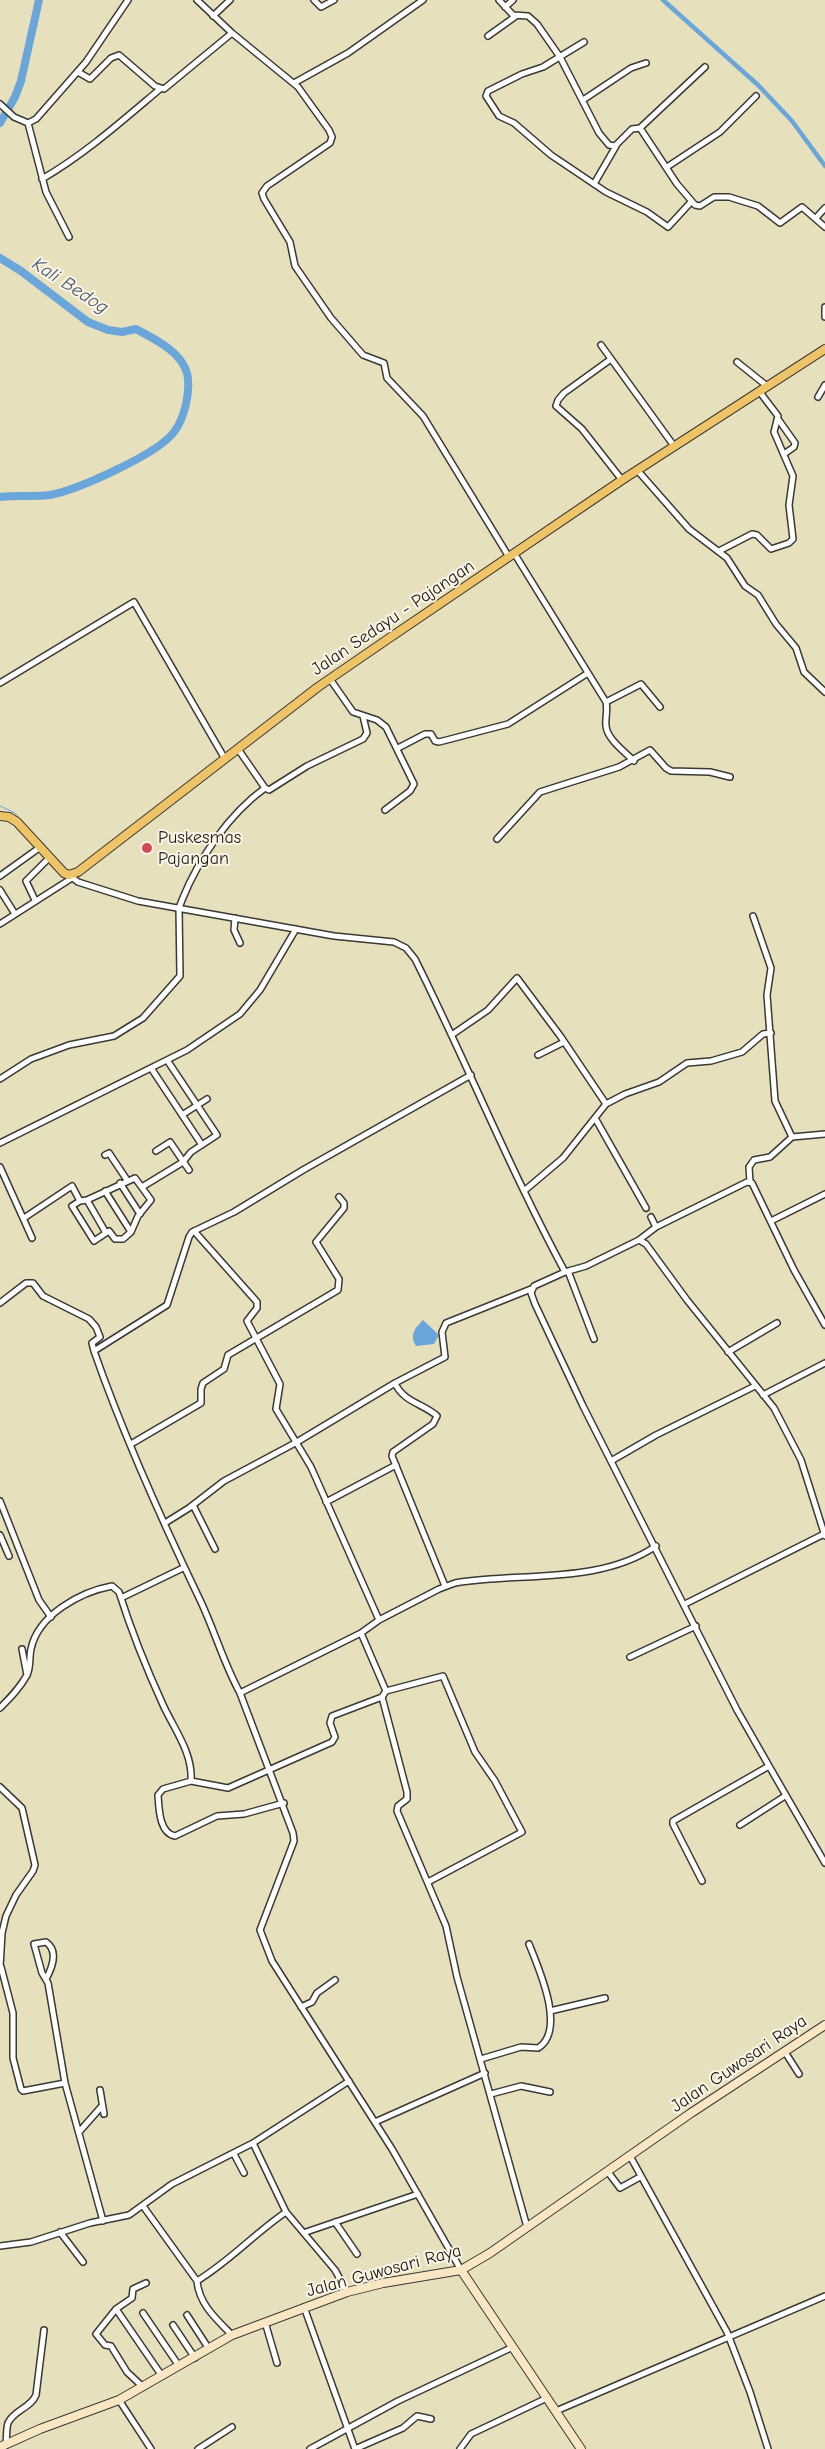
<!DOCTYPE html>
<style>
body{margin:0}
canvas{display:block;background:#e7e0bc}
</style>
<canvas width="825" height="2449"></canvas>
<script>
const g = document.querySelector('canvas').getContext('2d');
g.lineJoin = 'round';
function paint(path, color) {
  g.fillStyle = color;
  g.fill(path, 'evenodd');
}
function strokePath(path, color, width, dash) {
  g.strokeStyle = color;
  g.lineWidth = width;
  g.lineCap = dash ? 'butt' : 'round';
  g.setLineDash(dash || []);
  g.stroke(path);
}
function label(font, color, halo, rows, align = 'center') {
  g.font = font + ' "Comic Neue",sans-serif';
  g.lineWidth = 4;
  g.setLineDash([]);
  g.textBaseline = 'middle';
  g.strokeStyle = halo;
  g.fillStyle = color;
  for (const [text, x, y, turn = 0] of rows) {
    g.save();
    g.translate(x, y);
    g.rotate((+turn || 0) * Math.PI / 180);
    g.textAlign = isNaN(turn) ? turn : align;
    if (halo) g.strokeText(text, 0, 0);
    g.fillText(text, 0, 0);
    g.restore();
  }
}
paint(new Path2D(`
 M423,1320L439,1335L434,1344L416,1346C409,1335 415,1328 423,1320Z`), '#6ba6db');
strokePath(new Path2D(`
 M0,806L15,813L33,834`), '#6ba6db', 1);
strokePath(new Path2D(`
 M663,0L758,85L792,121L825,166`), '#6ba6db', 4.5);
strokePath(new Path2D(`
 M0,123L15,97L21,81L39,0
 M0,258L21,271L88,322L108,330L122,332L136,329C154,339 181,351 187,373C191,389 185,418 174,432C158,454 77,490 50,495C34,497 16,495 0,497`), '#6ba6db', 8);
strokePath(new Path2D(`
 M646,1208L651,1217`), '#beb99c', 5, [5, 2.5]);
const street = new Path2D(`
 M197,0L232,33L298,87L329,130L332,137L330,143L267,186L262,193L264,199L290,242L295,266L331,318L363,355L384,363L387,378L423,416L509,557
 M314,0L321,7L334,0
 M499,0L513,15L528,16L537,24L560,57L599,133L609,145L615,146L632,129L640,128L677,184L695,205L700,206L714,197H729L758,206L780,223L802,207L825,227
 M505,7L513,0
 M213,16L230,0
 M488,36L516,16
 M584,42L543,67L522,74L488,91L486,96L499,116L514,123L551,155L606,192L647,212L668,227L691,202
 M78,72L90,79L111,58L119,55L155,86L164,89L232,33
 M294,83L348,53L423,0
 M583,100L631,68L646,63
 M0,104L14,117L28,123L36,119L86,62L128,0
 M28,123L46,192L69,237
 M640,128L705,67
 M667,167L720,132L756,96
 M42,179C85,154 122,121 160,89
 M594,184L616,146
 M816,218L825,208
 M825,307V317
 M601,345L674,446
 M611,359L564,393L558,400L556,406L582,429L622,480
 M737,362L767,386
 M818,397L825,385
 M778,419L795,443L794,447L784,454
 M638,471L689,529L727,558L745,586L758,595L776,624L796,648L804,672L825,692
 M719,551L752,534L757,535L771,549L789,543L793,539L789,505L793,476L774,432L778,416L759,391
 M514,553L606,702C608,711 605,718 606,726C607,739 625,752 634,761
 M330,679L353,712L377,720L386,727L414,784L410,791L385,810
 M0,683L134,602L225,759
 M606,702L641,684L660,707
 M398,748L425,734H431L435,741L439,742L508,724L588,673
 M238,749L265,788
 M497,839L540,792L619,767L650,750L666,768L671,771L710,772L730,777
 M69,875L78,882L138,901L334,936L394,942L406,948L415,959C467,1063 510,1170 565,1272L586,1266L639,1240L646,1244L687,1300L774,1408L801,1460L825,1536
 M0,876L39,848
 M0,890L15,914
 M35,900L26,881L48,859
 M753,916L771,968L767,995L775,1101L792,1137
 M235,918L234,930L240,943
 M0,924L72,878
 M453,1034L488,1010L517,978L561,1037L606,1104
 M538,1055L564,1042
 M153,1071L202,1145
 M0,1079L31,1059L69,1045L114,1036L143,1018L180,976L179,908L182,900C199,858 229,814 265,788L269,790L307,766L363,739L367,733L363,716
 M182,1115L207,1099
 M595,1118L646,1208
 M0,1143L187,1050L240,1014L260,990L296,929
 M156,1151L170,1142L189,1170
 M105,1155L109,1153L127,1180
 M0,1167L32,1238
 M750,1182L749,1167L754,1160L770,1157L792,1137L825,1134
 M120,1183L140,1214
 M142,1187L183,1162L191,1152L217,1135L169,1063
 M524,1191L563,1158L606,1104L625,1094L659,1082L687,1063L711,1061L742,1052L763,1034L771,1033
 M87,1200L106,1233
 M80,1201L87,1200L135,1178L151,1200L138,1216L131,1232
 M651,1217L656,1227
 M24,1218L72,1186L80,1201L72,1206L94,1241L109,1231L115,1239H123L131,1232L105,1191
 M771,1221L825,1194
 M194,1231L257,1302V1308L247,1321L280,1384L276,1409L311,1467L379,1620L361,1633L386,1691L382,1697L407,1792V1799L398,1806L397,1811L446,1926L457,1977L527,2227
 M639,1240L656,1227L747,1182L752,1183L794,1270L825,1325
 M568,1271L594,1339
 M565,1272L534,1286L531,1293L535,1304L583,1406L737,1710L769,1766
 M0,1303L26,1283H33L43,1296L89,1319L96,1327L100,1337L92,1343L94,1351
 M728,1352L777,1323
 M395,1383L445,1357L442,1332L446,1323L531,1289
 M763,1395L825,1363
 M131,1444L201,1403V1389L203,1383L224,1369L228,1355L338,1290L339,1279L316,1242L344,1208V1203L339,1197
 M611,1461L656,1435L755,1386
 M0,1501L39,1600L51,1617
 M326,1502L396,1465
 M193,1505L215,1549
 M165,1523L189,1508L224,1481L297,1442L395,1383C403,1402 424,1404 437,1416L433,1424L393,1452L392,1456L445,1586
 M0,1535L9,1556
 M121,1598L183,1568
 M685,1604L824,1534
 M379,1620L439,1589L455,1583C520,1572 599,1585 656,1546
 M22,1649L27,1675
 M630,1657L696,1626
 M386,1691L443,1676L475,1752L495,1781L522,1832L428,1882
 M240,1693L361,1633
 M0,1708C10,1698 20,1688 27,1675C31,1667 29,1658 31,1649C38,1615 80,1592 112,1586L119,1592C131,1630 147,1670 164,1707C175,1730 193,1754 191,1781L163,1789L158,1795C159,1808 159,1833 175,1836L217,1816L244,1814L284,1803
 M191,1781L228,1788L332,1742L335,1737L330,1723L332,1716L382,1697
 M0,1787L22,1808L35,1865L33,1871L16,1895L6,1916L2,1933L0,1967
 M740,1825L785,1796
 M702,1881L673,1824V1821L769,1766L825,1863
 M1,1967L13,2013V2058L21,2089L23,2091L65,2083
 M46,1979C52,1968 59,1951 46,1942L34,1944L42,1973L48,1983L65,2083L103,2221
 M301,2007L312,2002L317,1993L335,1980
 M550,2011L605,1998
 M785,2052L799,2074
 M481,2059L521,2047L538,2048C567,2030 538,1967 529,1944
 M100,2090L104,2114
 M491,2094L521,2086L550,2092
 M375,2122L485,2073
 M79,2132L102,2106
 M234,2154L244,2173
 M630,2156L727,2332L750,2392L768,2449
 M608,2172L620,2188L640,2177
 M143,2206L197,2281C199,2304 216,2319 232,2335
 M335,2222L357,2254
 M60,2232L83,2262
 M306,2232L418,2194
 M0,2246L31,2242L90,2223L129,2215L172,2184L253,2143
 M461,2270L392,2149L272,1961L260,1930L294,1841L293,1833L240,1693C224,1664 215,1632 201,1602C162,1521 124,1437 94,1351L167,1305L189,1237L192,1232L234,1212L303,1170L471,1075
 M197,2281C230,2261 255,2233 286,2212
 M146,2283L133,2289L132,2298L116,2309L162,2376
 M347,2292L335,2270L286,2212L253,2143L349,2081
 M304,2307L355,2449
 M116,2309L96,2334L105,2345L111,2346L127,2372L143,2387
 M143,2313L179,2366
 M187,2315L209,2349
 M265,2322L277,2363
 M173,2325L195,2358
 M119,2400L151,2449
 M556,2411L825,2296
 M6,2443C7,2437 6,2429 8,2423C14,2410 31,2408 36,2395L44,2330
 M198,2449L232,2427
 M310,2449L398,2401L513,2347
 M355,2449L403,2428L417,2416L431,2419
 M460,2449L471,2434L547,2398`);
const secondary = new Path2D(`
 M461,2270L581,2449
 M0,2447L40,2429L119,2400L232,2335L347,2292L383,2283L461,2270L490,2253L691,2113L825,2025`);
const primary = new Path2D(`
 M0,816L9,817L17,822L64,873L69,875L78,872L318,687L385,641L622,480L825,349`);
strokePath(street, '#3a3934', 8);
strokePath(secondary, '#3a3934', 10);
strokePath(primary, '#3a3934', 10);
strokePath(street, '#fff', 5);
strokePath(secondary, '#f9e7c3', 8);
strokePath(primary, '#efc469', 8);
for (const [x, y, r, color] of [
 [147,848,6,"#d1495b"]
]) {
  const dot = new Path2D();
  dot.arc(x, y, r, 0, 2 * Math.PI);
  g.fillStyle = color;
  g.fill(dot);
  strokePath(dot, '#fcf5e5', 2);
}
label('18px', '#1c1c1c', '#fcf5e5', [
 ["Jalan Sedayu - Pajangan",393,618,-34],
 ["Jalan Guwosari Raya",739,2064,-34],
 ["Jalan Guwosari Raya",384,2271,-15]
]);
label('18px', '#1c1c1c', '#fcf5e5', [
 ["Puskesmas",158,838],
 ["Pajangan",158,859]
], 'left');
label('italic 19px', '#405a72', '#fcf5e5', [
 ["Kali Bedog",70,286,33]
]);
</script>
